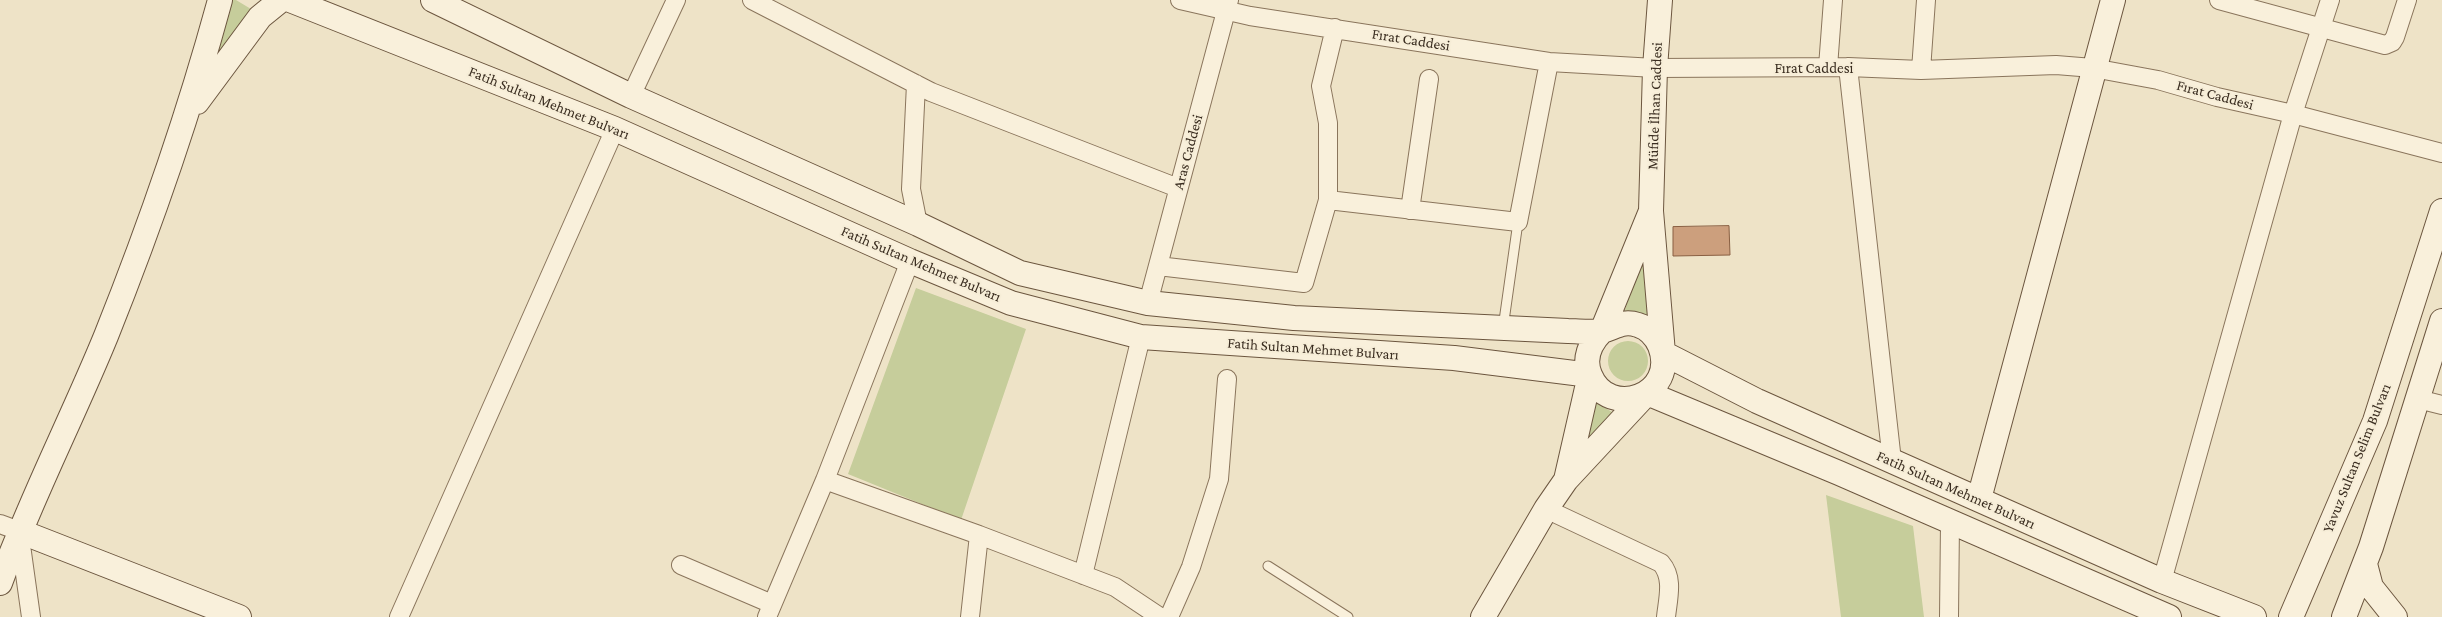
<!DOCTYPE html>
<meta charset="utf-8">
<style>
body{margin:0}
canvas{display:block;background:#eee3c7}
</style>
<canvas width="2442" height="617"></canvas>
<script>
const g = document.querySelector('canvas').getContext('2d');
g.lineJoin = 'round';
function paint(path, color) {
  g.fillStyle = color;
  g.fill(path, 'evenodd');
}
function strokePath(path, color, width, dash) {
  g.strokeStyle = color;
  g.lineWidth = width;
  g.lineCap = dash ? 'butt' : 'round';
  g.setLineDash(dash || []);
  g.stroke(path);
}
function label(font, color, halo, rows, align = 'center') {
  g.font = font + ' "Crimson Pro",serif';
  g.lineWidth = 4;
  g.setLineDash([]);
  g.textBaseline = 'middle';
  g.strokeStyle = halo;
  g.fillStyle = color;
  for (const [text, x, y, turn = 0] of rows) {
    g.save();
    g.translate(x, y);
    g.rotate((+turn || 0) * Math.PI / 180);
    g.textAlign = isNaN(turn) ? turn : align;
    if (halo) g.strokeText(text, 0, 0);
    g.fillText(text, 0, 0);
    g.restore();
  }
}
paint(new Path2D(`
 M231,0H236L251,9L211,72Z
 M1647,240V319L1623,316Z
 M916,288L1026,329L961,520L848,474Z
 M1608 361a20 20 0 1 1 40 0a20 20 0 1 1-40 0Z
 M1591,400L1614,413L1575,463Z
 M1826,495L1913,526L1924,617H1841Z`), '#c6cd9b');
const building = new Path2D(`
 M1729,226L1730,255L1673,256V227Z`);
paint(building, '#cc9f7d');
strokePath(building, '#895f42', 1);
const lane = new Path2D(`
 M1503,328L1518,222
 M1268,566L1348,617`);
const street = new Path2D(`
 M752,0L931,92L1178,188
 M1180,0L1250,16L1549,62L1655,68L1848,67L1921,70L2056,65L2093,68L2158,80L2217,97L2293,114L2442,153
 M2219,0L2385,45L2392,42L2395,37L2407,0
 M1828,67L1833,0
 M1848,67L1892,461
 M1921,70L1926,0
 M916,84L911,189L918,224
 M631,96L676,0
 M1328,200L1518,222L1549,62
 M1410,210L1429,79
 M1158,266L1304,283L1328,200V123L1321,86L1335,28
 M1148,303L1229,0
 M2418,399L2442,405
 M825,480L979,535L1115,587L1160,617
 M1546,509L1661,563C1674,578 1668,598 1666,617
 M0,524L19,531L31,617
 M681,565L772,604
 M1083,575L1141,337
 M2162,581L2293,114L2330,0
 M399,617L615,129
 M767,617L825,480L910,261
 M970,617L979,535
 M1169,617L1191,567L1219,479L1227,379
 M1949,617L1950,522`);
const secondary = new Path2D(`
 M290,0L615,129L910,261L1011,303L1141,337L1454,358L1590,375L1566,480
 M433,0L631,96L918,224L1020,273L1148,303L1294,318L1568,331C1578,331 1592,333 1602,331C1616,327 1623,320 1638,325C1648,328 1656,337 1660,346C1679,395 1609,421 1590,375C1583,359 1590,343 1602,331L1651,211
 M1660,0L1655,68L1651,211L1663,353L1757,401L2162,581L2254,617
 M197,102L260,17L281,0
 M1979,499L2113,0
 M19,531L239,617
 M2365,564L2371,587L2395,617
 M0,583C31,498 72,419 106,336C150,226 189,114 220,0
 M1483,617L1546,509L1566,480L1647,393L1839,473L2169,617
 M2291,617L2375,421L2442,211
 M2344,617L2371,547L2442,321`);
strokePath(lane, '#8a755c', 11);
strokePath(street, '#8a755c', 20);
strokePath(secondary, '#6c563f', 26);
strokePath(lane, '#f9f0db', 9);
strokePath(street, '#f9f0db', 18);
strokePath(secondary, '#f9f0db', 24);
label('15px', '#3a2d20', '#f6edd7', [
 ["Fırat Caddesi",1411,40,9],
 ["Fırat Caddesi",1814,68],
 ["Fırat Caddesi",2215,95,15],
 ["Fatih Sultan Mehmet Bulvarı",549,103,22],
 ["Müfide İlhan Caddesi",1655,106,-88],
 ["Aras Caddesi",1188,152,-75],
 ["Fatih Sultan Mehmet Bulvarı",921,264,23],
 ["Fatih Sultan Mehmet Bulvarı",1313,349,4],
 ["Yavuz Sultan Selim Bulvarı",2357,458,-68],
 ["Fatih Sultan Mehmet Bulvarı",1956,490,24]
]);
</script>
